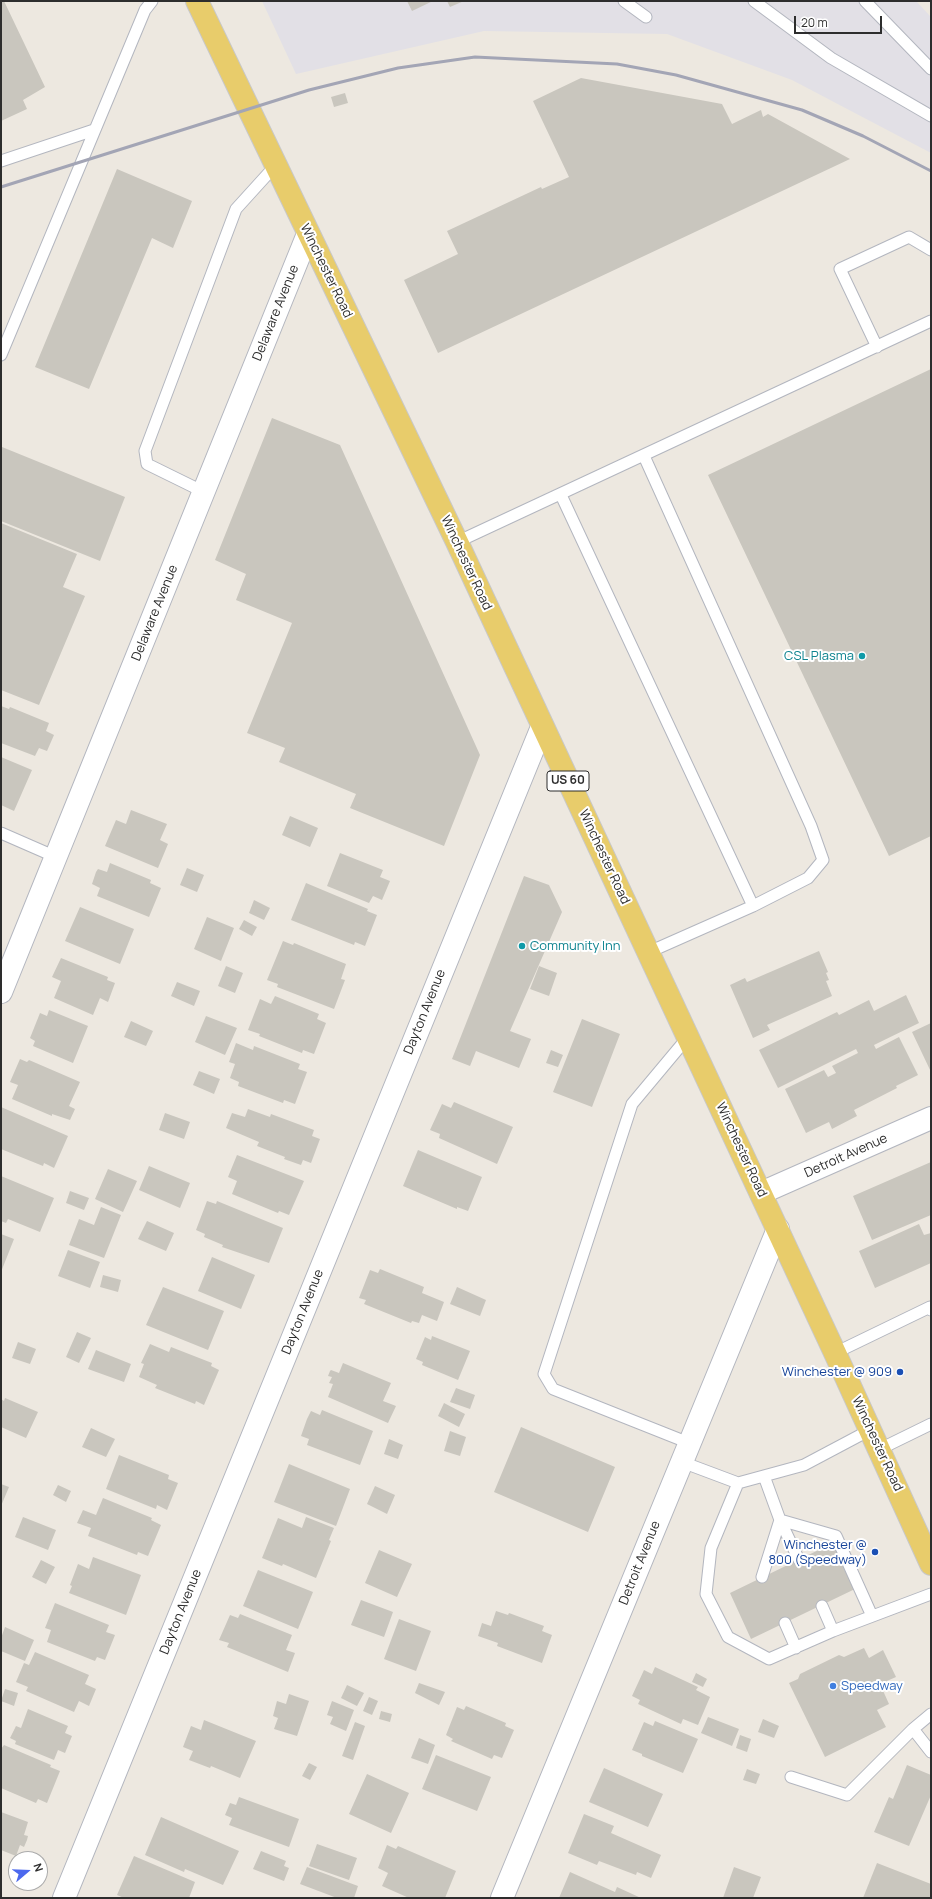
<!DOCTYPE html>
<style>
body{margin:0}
#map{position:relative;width:932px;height:1899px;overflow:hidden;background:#ede8e0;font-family:Manrope,sans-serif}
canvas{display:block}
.frame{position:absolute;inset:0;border:2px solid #2d2d2d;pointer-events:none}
.north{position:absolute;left:8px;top:1851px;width:40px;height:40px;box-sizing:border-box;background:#fff;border:1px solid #ababab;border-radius:50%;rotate:71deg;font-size:11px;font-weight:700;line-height:16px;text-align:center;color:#2d2d2d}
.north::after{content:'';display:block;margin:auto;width:14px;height:18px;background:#4c69ee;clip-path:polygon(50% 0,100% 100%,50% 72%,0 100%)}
.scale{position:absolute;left:794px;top:16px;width:88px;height:18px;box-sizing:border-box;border:2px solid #2d2d2d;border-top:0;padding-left:5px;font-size:12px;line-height:14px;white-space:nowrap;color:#2d2d2d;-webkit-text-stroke:3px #fff;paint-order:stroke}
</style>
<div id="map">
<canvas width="932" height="1899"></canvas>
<div class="frame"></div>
<div class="north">N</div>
<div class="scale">20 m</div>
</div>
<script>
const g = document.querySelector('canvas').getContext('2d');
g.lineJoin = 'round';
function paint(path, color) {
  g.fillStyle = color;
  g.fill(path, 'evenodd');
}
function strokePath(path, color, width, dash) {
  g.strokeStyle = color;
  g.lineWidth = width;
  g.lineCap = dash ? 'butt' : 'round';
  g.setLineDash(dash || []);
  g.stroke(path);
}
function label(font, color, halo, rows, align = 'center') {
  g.font = font + ' Manrope,sans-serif';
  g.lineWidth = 4;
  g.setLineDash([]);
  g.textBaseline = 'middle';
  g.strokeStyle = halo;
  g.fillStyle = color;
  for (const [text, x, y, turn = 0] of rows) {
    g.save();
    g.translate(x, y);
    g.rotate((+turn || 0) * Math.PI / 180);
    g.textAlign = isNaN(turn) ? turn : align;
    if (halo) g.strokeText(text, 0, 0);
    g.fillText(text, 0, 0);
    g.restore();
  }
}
paint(new Path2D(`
 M262,1H916L931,17V153L792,80L667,34L484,31L296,74Z`), '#e2e0e6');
paint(new Path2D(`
 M1,1H4L45,87L23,100L27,109L1,121Z
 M407,1H433L412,11Z
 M447,1H464L450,7Z
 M581,78L722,104L732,124L761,110L763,117L768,114L850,159L438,353L404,280L458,254L447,231L541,187L542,189L569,177L533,101Z
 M345,93L348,103L334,107L331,97Z
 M117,169L192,201L173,248L152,238L89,389L35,367Z
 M931,369V836L889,856L708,475Z
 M272,418L340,445L480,755L444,846L350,808L356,794L279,762L285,748L247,733L292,623L236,600L246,574L215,560Z
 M2,447L125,497L100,561L1,521Z
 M1,523L77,554L63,587L85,596L39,705L1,690Z
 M1,706L9,709L10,707L49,723L46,731L54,735L47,751L39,748L35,756L1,743Z
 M1,757L32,770L14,811L1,805Z
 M131,810L167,824L160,840L168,844L158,868L105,846L116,820L126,824Z
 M290,816L318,828L310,847L282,835Z
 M340,853L383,870L380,877L390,881L382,900L373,896L369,903L327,886Z
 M110,863L151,880L150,883L161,888L149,917L97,896L100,888L92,884L96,872L98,869L107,872Z
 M187,868L204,875L197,892L180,885Z
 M524,876L549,885L562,912L510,1031L531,1039L519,1068L476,1051L470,1066L452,1059Z
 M306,883L368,909L367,911L377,915L365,946L355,942L354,945L291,920Z
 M254,900L270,908L264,920L249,913Z
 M80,907L134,929L120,964L65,941Z
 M207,917L234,928L221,961L194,949Z
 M244,920L257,927L252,936L239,929Z
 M283,941L293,945L294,943L346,964L341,979L345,980L334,1009L277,987L278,984L267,980Z
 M819,951L828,972L826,973L829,980L826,981L832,996L767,1025L770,1030L753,1038L730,985L745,978L747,982Z
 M61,958L108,977L107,980L115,983L108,1002L100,998L93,1015L54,998L61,981L52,977Z
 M226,966L243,973L235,993L218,986Z
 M539,966L557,973L549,996L530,989Z
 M177,982L200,991L194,1006L171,996Z
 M906,995L919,1023L874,1045L876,1049L899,1037L918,1075L896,1086L897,1088L854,1110L857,1116L832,1129L829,1122L806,1133L785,1089L824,1070L828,1077L836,1073L832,1066L858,1053L856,1049L778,1088L759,1050L837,1012L839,1015L869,1000L874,1011Z
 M275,996L319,1014L317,1019L326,1023L314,1054L303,1050L302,1053L259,1036L260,1034L248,1030L260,999L271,1004Z
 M49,1010L88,1026L73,1063L33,1046L35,1041L30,1038L40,1013L47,1016Z
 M206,1016L237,1028L225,1055L195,1042Z
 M582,1019L620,1034L592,1107L553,1092Z
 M131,1021L153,1031L146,1046L124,1037Z
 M931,1023V1072L912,1032Z
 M236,1043L253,1050L254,1046L300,1064L298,1069L307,1072L295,1104L284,1100L283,1103L238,1086L239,1082L230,1078L235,1064L229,1062Z
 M551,1050L563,1055L558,1067L546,1063Z
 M20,1059L27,1062L29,1060L80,1082L69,1106L75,1109L70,1120L52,1114V1116L12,1099L18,1085L10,1082Z
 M199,1071L220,1079L214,1094L193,1085Z
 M454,1102L513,1127L497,1164L439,1138L440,1134L430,1130L442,1104L451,1108Z
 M1,1107L68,1136L54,1168L44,1163L43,1166L1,1149Z
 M248,1109L270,1117L271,1114L314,1130L312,1136L320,1139L311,1163L303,1160L301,1165L284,1159L285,1157L257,1146L259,1142L226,1128L232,1113L245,1117Z
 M165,1113L190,1122L184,1139L159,1130Z
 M418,1150L482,1177L468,1211L457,1207V1209L403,1186Z
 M237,1155L304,1181L289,1215L279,1211L278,1213L232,1194L237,1181L228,1177Z
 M931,1162V1215L872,1240L853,1196Z
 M149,1166L190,1183L180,1208L139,1190Z
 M108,1169L137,1181L123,1212L95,1199Z
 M1,1176L54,1198L40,1232L8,1219L6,1223L1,1221Z
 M70,1191L89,1198L84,1210L66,1203Z
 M207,1201L216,1204L217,1201L283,1228L269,1263L222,1247L223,1245L204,1237L205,1234L196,1230Z
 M101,1207L121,1215L104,1258L69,1245L79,1219L94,1225Z
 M147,1221L174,1233L166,1251L138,1239Z
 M919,1224L924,1235L931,1233V1263L875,1288L859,1251Z
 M1,1234L14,1239L1,1272Z
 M68,1250L100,1262L90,1288L58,1276Z
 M212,1257L255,1275L241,1309L198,1291Z
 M380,1269L424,1287L422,1293L444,1302L437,1321L422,1315L419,1323L412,1321L411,1323L364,1304L366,1300L359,1298L370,1270L378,1273Z
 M103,1275L121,1280L118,1292L100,1287Z
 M163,1287L224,1311L208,1350L146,1325Z
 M457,1287L486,1300L480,1316L450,1304Z
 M77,1332L91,1338L79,1363L66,1357Z
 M432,1336L470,1351L458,1380L422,1365L423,1362L416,1359L425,1337L431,1340Z
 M18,1342L36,1349L30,1364L12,1358Z
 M150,1344L169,1352L171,1347L212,1363L211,1366L219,1370L204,1405L196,1401L195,1404L155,1388L157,1385L139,1377L144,1364L141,1363Z
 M96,1350L131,1364L124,1382L88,1369Z
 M343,1363L391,1383L383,1401L396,1406L388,1423L328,1397L333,1384L329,1383L332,1377L328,1376L330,1371L331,1370L339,1373Z
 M456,1388L475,1395L470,1409L450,1402Z
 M5,1398L38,1412L26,1438L1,1427V1399L4,1401Z
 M444,1403L465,1414L459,1427L438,1416Z
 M322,1410L373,1431L360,1465L307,1445L309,1439L301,1436L307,1419L311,1411L320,1415Z
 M521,1427L615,1467L588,1532L494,1492Z
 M91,1428L115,1439L106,1457L82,1447Z
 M450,1431L466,1437L460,1456L444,1451Z
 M389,1439L403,1445L398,1459L384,1454Z
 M119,1455L169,1475L168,1479L178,1483L167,1510L157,1505L156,1509L106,1489Z
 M289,1464L350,1489L336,1526L274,1502Z
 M1,1484L9,1487L1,1506Z
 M58,1485L71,1491L66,1502L53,1495Z
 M375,1486L395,1495L387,1514L367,1504Z
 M103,1498L152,1518L151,1520L161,1525L148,1556L138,1552L137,1555L88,1536L91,1528L77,1523L83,1510L96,1515Z
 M23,1517L56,1530L48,1550L15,1537Z
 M306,1517L334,1528L329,1540L331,1541L316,1578L283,1564L282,1566L262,1558L278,1518L302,1528Z
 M833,1543L855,1589L751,1639L730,1593Z
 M379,1550L412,1564L397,1597L365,1583Z
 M93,1557L141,1575L126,1615L69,1593L72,1586L70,1585L78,1564L89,1569Z
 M41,1560L55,1567L46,1584L32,1577Z
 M258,1570L313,1592L298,1629L243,1606Z
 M361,1600L393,1612L384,1637L351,1625Z
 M55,1603L109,1625L106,1632L115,1635L105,1660L97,1657L95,1661L47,1642L51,1630L45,1628Z
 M496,1611L508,1615L509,1613L544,1626L542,1631L552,1635L542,1663L497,1646L498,1643L478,1636L482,1623L491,1626Z
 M240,1614L292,1635L286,1650L295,1653L288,1672L227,1647L229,1643L219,1640L230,1615L238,1618Z
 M399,1619L431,1631L416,1671L384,1659Z
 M5,1627L34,1640L25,1661L1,1651V1638Z
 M864,1648L869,1658L883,1650L896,1677L880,1684L889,1704L877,1710L886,1727L825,1757L789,1683L798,1679L800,1674L839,1655L844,1657Z
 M35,1652L89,1675L85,1684L96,1689L89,1706L79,1701L74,1712L26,1691L28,1687L16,1682L24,1663L29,1665Z
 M655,1667L698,1687L696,1690L710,1697L698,1725L683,1719L681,1724L638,1704L640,1700L632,1696L644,1670L652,1674Z
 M696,1673L707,1679L703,1687L692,1682Z
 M419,1683L445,1692L439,1705L415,1693Z
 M347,1685L364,1693L357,1706L341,1698Z
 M5,1689L18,1693L14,1706L1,1701Z
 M289,1694L309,1701L297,1736L274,1729L278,1718L273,1716L277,1701L286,1704Z
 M369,1697L378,1701L372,1715L363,1711Z
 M332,1701L354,1710L346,1731L330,1724L333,1717L327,1715Z
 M466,1706L506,1723L505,1726L514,1730L502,1758L494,1755L492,1759L451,1741L453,1739L446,1735L457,1707L464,1710Z
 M28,1709L68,1726L65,1733L72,1736L65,1753L58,1750L54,1760L15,1744L16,1741L10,1738L16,1726L21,1728Z
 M381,1711L392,1714L390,1722L379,1719Z
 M708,1717L739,1729L732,1746L701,1733Z
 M763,1719L779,1726L774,1738L758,1732Z
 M204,1720L256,1741L240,1778L211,1766L210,1768L189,1760L193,1751L183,1747L186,1739L191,1726L201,1730Z
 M655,1721L698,1739L683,1773L642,1756V1754L632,1750L644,1722L653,1726Z
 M355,1722L365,1726L353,1760L342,1756Z
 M740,1735L751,1739L747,1752L736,1748Z
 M419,1738L435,1745L428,1764L411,1758Z
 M4,1745L51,1765L50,1767L60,1771L47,1803L38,1799L36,1803L1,1788V1749Z
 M436,1755L491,1777L477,1811L422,1789Z
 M309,1763L317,1767L310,1780L302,1776Z
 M907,1765L931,1775V1795L909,1846L874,1832L889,1797L893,1799Z
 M604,1768L663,1794L648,1827L589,1802Z
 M747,1769L760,1774L756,1784L743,1780Z
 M367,1774L409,1793L391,1833L349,1814Z
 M239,1797L299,1819L289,1847L229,1825L232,1818L225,1815L230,1803L236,1805Z
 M1,1812L28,1822L24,1835L28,1836L27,1840L24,1847L20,1845L16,1856L1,1850Z
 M584,1814L614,1826L611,1833L661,1855L651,1878L637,1872L636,1875L599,1861L597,1865L568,1853Z
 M161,1817L239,1851L223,1885L185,1869L184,1872L145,1855Z
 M317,1844L357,1858L349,1880L309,1866Z
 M387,1845L396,1849L398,1846L456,1871L445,1898H409L382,1886L388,1873L378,1868Z
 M261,1851L286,1861L284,1866L289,1868L284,1881L253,1869Z
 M134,1856L195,1882L189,1898H124L117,1895Z
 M877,1863L931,1884V1898H863Z
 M307,1867L358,1886L354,1898H337L300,1884Z
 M734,1867L761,1877L753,1898H723Z
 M570,1872L615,1892L617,1887L641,1898H559Z`), '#c9c6be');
const lane = new Path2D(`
 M624,1L646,17
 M754,1L831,58L931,116
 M865,1L931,69
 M1,161L94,130
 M877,347L840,269L909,237L931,250
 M1,355L145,10L152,1
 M644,456L811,826L823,860L808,878L753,906L649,952
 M204,492L147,464L145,451L236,209L275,166
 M561,495L753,906
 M457,542L931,321
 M1,833L56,857
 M688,1037L632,1104L544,1374L553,1389L689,1443
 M835,1353L930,1307L931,1310
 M880,1449L931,1424
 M682,1462L738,1483L804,1465L870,1430
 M764,1476L780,1520L799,1560
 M738,1483L711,1548L706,1594L728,1637L769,1659L833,1631L931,1594
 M762,1577L780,1520L836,1536L872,1616
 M822,1606L833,1631
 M785,1623L796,1648
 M913,1729L931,1752
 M791,1777L847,1795L913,1729L931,1714`);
const street = new Path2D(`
 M1,992L308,234
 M761,1193L931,1118
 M64,1898L542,727
 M502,1898L778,1229`);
const primary = new Path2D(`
 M197,1L457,542L835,1353L931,1564`);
strokePath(lane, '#b3b6bf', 13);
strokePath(street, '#b3b6bf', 24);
strokePath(primary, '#c8c8c8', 24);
strokePath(lane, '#fff', 11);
strokePath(street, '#fff', 22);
strokePath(primary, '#e8cc6b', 22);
strokePath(new Path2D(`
 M1,187L309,90L398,68L475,57L617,64L676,75L802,110L863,136L931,171`), '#a3a5b5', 3);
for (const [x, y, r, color] of [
 [862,656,4,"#0f9aa8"],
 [522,946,4,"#0f9aa8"],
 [900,1372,4,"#1a4fb4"],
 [875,1552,4,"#1a4fb4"],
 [833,1686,4,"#3f7fe0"]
]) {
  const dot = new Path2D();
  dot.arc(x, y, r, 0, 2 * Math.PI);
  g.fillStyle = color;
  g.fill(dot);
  strokePath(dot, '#fff', 1.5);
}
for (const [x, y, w] of [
 [568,781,42]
]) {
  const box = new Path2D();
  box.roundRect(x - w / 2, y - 10, w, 20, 3);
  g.fillStyle = '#fff';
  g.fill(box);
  strokePath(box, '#2d2d2d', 1);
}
label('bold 12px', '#2d2d2d', null, [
 ["US 60",568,781]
]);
label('13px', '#2d2d2d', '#fff', [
 ["Winchester Road",326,271,64],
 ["Delaware Avenue",276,313,-68],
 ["Winchester Road",466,563,65],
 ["Delaware Avenue",155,613,-68],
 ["Winchester Road",604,857,65],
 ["Dayton Avenue",425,1012,-68],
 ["Winchester Road",741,1150,65],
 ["Detroit Avenue",846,1156,-24],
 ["Dayton Avenue",303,1312,-68],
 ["Winchester Road",877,1444,65],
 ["Detroit Avenue",640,1563,-68],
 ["Dayton Avenue",181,1612,-68]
]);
label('13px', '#0d838f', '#fff', [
 ["CSL Plasma",854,656],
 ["Community Inn",530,946,"left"]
], 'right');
label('13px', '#164399', '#fff', [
 ["Winchester @ 909",892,1372],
 ["Winchester @",867,1545],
 ["800 (Speedway)",867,1560]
], 'right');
label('13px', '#366cbe', '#fff', [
 ["Speedway",841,1686]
], 'left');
</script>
